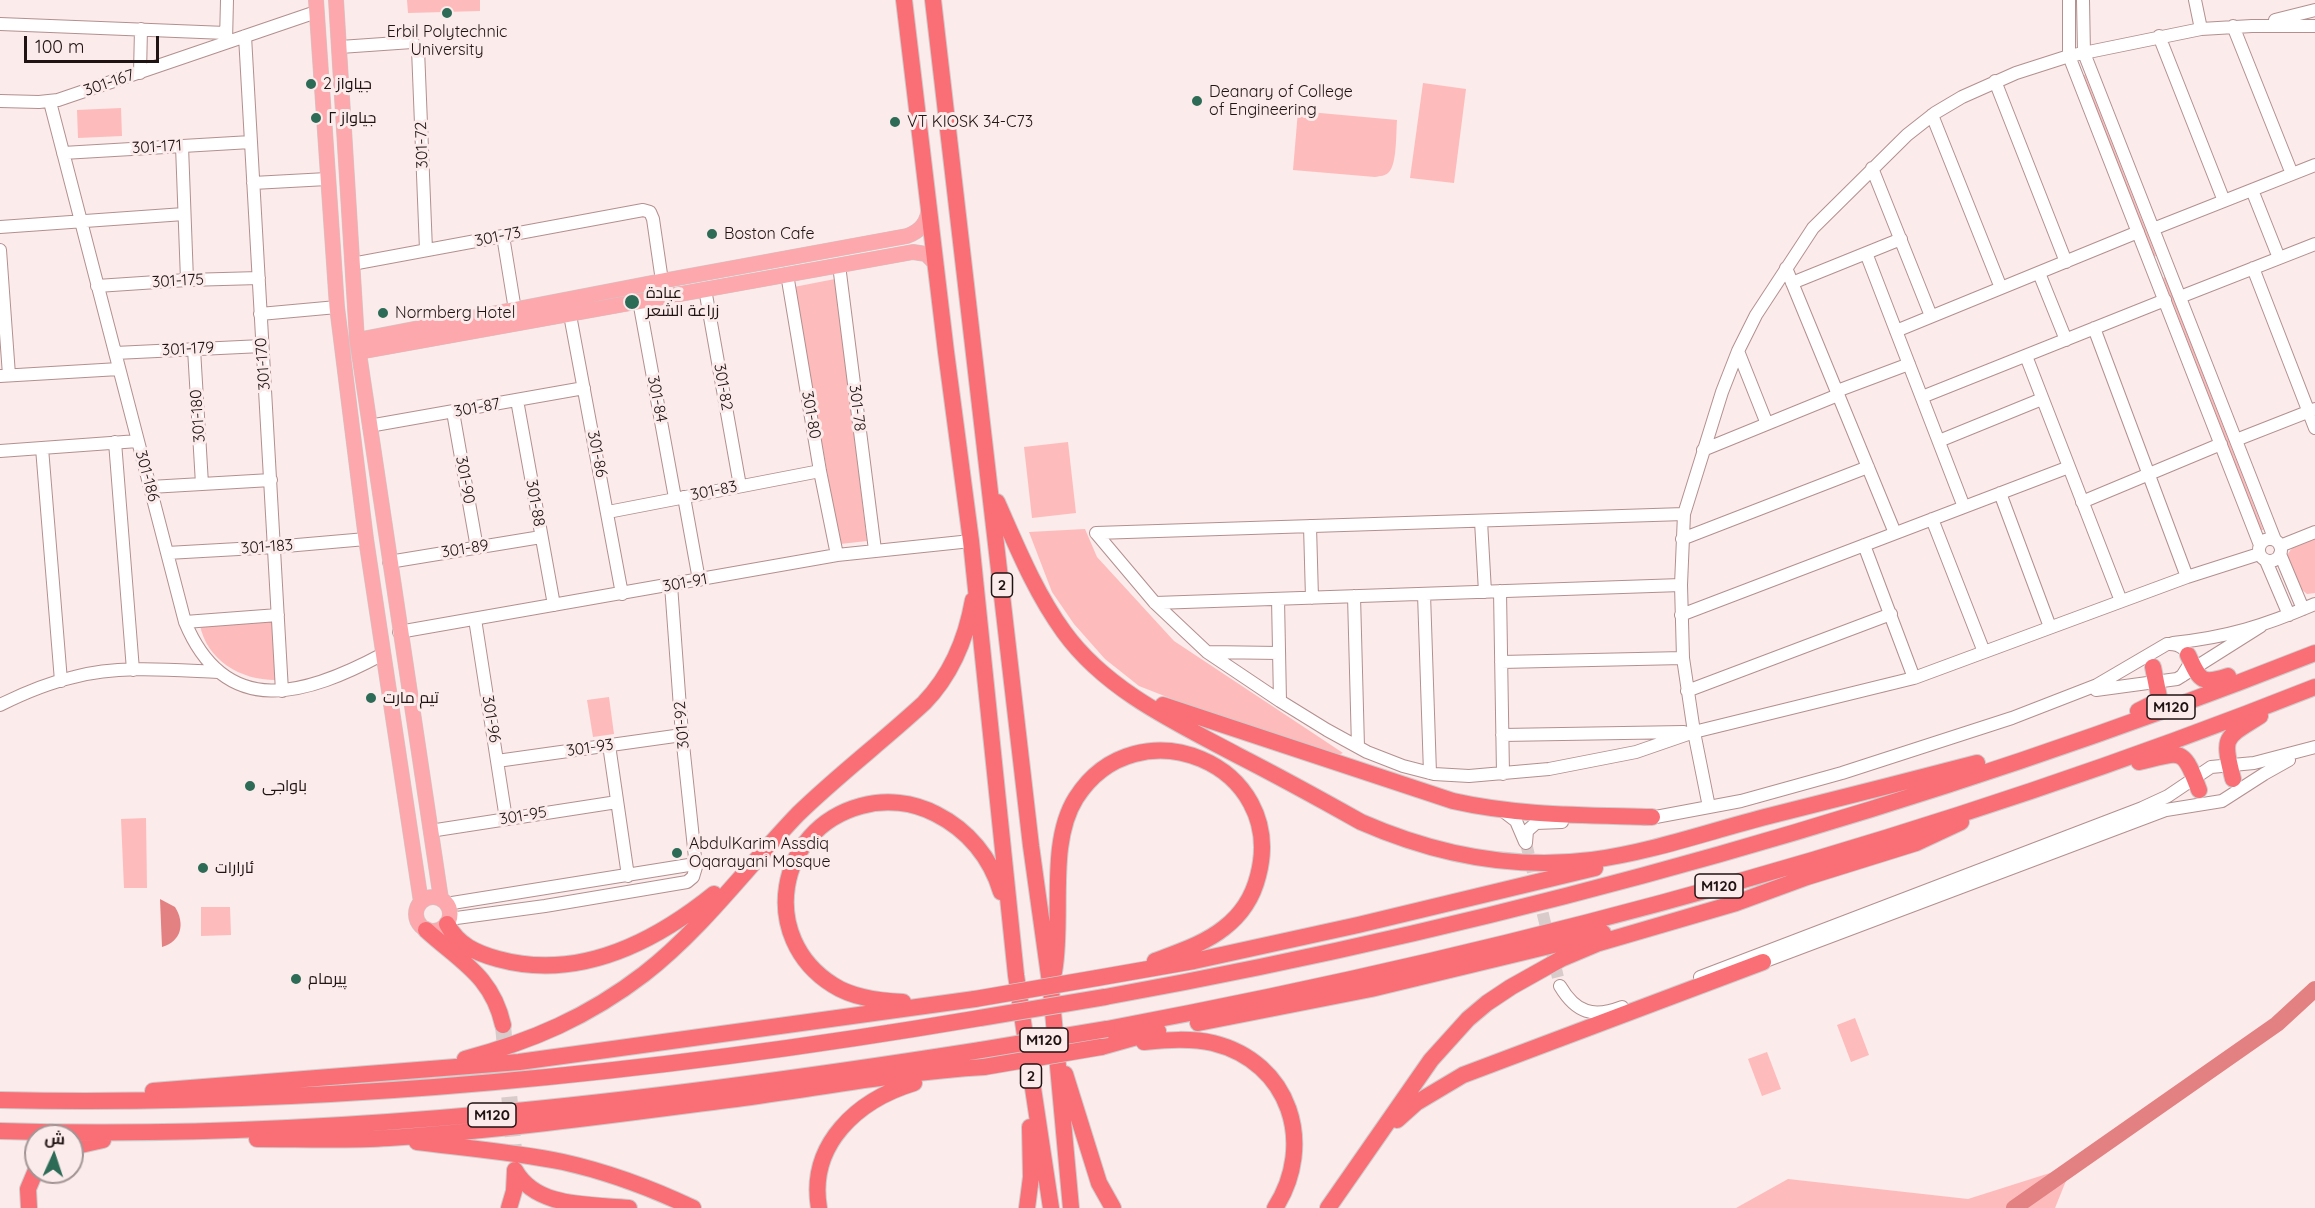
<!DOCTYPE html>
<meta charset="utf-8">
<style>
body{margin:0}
#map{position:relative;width:2315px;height:1208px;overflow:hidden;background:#fbebeb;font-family:Quicksand,Cairo,sans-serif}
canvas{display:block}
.north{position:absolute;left:24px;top:1124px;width:60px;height:60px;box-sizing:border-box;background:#fbebeb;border:2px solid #a39595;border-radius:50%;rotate:3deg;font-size:16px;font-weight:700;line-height:24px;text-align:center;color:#201313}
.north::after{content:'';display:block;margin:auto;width:21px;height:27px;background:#2d6b57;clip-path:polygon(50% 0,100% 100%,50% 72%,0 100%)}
.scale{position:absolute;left:24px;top:36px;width:135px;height:27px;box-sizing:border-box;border:3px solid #201313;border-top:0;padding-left:8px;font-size:18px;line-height:21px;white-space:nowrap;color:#201313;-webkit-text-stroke:4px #fbebeb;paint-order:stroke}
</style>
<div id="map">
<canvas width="2315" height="1208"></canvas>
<div class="north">ش</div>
<div class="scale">100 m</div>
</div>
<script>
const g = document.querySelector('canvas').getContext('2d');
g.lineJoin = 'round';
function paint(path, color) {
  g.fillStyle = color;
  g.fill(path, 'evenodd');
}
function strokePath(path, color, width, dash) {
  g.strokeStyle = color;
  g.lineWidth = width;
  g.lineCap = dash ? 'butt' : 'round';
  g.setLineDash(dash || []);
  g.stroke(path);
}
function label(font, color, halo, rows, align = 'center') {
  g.font = font + ' Quicksand,Cairo,sans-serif';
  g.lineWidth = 6;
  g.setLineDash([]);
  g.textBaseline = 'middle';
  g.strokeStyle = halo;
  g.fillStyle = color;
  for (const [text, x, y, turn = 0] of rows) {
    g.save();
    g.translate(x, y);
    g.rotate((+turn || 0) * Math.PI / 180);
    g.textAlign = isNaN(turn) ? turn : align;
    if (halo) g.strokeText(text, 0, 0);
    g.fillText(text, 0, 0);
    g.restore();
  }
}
paint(new Path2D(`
 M407,0H480V11L408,13Z
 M2083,75H2085L2156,256H2154Z
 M1423,83L1466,89L1454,183L1410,178Z
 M121,108L122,136L78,138L77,110Z
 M1298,111L1397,120C1396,132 1397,164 1389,172C1386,176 1380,176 1375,177L1293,170Z
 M2165,277L2263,529V530H2261L2163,278Z
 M835,279L867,541L840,544L794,287Z
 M1068,442L1076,513L1032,518L1024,447Z
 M1085,529L1097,557L1174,641L1343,753L1336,756L1195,708L1139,686L1105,659L1074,624L1052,592L1029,532Z
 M2315,538V593L2307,594L2300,588L2287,557C2290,545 2304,542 2315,538Z
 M272,619L278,680C242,681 207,661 200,625Z
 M609,697L614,734L593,737L587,700Z
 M146,818L147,888H124L121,819Z
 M201,907H230L231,935L201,936Z
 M1855,1018L1869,1055L1851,1062L1837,1025Z
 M1767,1052L1781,1089L1762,1096L1748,1059Z
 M2072,1166L2055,1208H1736L1788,1179L1968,1199Z`), '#febbbb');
paint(new Path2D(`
 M160,899L175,907C185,923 182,941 162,947Z`), '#e38081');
strokePath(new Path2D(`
 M2014,1208L2277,1024L2315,989`), '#e38081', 16);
strokePath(new Path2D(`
 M1526,843L1560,986`), '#dacbcb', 12, [12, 6]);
strokePath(new Path2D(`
 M503,1025L515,1162`), '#dacbcb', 16, [16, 8]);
const minor = new Path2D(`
 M2069,0V56L2260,545
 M2083,0L2084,53L2275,540
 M2195,0L2201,29
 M2275,20L2315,10
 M0,24L226,33
 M2233,26L2292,174
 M245,36L282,691
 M2159,36L2224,201
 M226,41L227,0
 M340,47L412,42L418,49L426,250
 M140,73L141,29
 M1995,81L2066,262
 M0,101L39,102L58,100L316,12
 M50,102L185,622C226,721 307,695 383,654
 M1932,115L2001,288
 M182,146L187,280
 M63,153L251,142
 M1872,168L1931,316
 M253,183L327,179
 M2252,190L2279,258
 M0,227L184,214
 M2153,229L2315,165
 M503,236L515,310
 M0,250L9,375
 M1866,253L1964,507
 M352,264L643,210L650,212L653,219L662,281
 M839,265L875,550
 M1786,268L1895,533
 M2253,268L2315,428
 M2039,273L2066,340
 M787,274L820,471L837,555
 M1792,283L1901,239
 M97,286L187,280L259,278
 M705,289L740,486
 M2180,297L2315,244
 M639,301L675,498
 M260,314L337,307
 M570,315L622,594
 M2094,328L2187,577
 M1896,331L2138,232
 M194,349L202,484
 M1738,351L1767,424
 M115,353L262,346
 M2026,356L2121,601
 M0,376L119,369
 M1837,391L1909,364
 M1922,397L2165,300
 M517,400L554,605
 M453,412L477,548
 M369,426L584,388
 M2236,440L2315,409
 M1939,441L2042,399
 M115,442L133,670
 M42,448L61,681
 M1703,450L1838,395
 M0,451L138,441
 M150,487L271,480
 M2000,493L2050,627
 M684,497L699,580
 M2082,502L2221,444
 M608,512L820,471
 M1932,519L1984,652
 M1481,521L1485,592
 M1310,526L1312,598
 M1096,533L1155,603L1207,652L1280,701L1327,730L1367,752L1403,766L1434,774L1469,776L1549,769L1636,752L1694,732L1914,678L2187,577L2259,554
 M1096,533L1684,514
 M2259 550a11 11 0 1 1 22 0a11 11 0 1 1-22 0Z
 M1682,539L1868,467
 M1864,545L1914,678
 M2280,546L2315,532
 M167,553L274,547L366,539
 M2280,554L2303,609
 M2266,561L2289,615
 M389,562L541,537
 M1500,591L1503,774
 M1424,594L1430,773
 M1354,596L1358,747
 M1278,599L1280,701
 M1155,603L1681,585
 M1681,615L2069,467
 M475,619L506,819
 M185,622L278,615
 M399,632L837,555L971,541
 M2173,643C2228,637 2264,626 2315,604
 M1208,652L1279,653
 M1501,662L1683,658
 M2096,690L2177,679L2261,626
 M1687,691L1891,614
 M0,705C24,693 48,683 74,677C120,665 171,670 218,672
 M1502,735L1684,732
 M609,745L628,876
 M497,761L682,735
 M1709,807L1694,732L1683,658L1681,585L1684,514L1722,392L1738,351L1756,315L1813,228L1907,135L1935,113L1962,97L2016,73L2069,56L2201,29L2252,26H2315
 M1503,811L1516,821L1525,842
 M1645,819L1741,801L1842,773L2012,718L2097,685L2167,644C2181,643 2190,651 2189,665L2182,676
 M430,831L617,802
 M1526,843L1527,831L1536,823L1562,822
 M446,904L695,864
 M449,919L545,906L687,882L693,877L696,867L682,735L671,585
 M1763,962L2166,810L2222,801L2264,774L2289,760
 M1700,977L2142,808L2168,796L2211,767L2254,763L2315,747
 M1560,986C1576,1013 1593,1018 1622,1007`);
const major = new Path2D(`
 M316,0L337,307L366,539L421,902
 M336,0L357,340L441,899
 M357,340L662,281L907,236C921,231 928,222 929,207
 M359,352L913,252L926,254L935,263
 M416 914a17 17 0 1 1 34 0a17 17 0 1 1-34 0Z`);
const highway = new Path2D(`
 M904,0L946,352L971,541L1016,975L1051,1208
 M933,0L1031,846L1051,990L1071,1208
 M997,502C1017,547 1035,592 1064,632C1106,690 1175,722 1237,755C1278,776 1320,799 1361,822C1434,854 1512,870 1592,860C1652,852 1710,831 1769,816C1838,799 1908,781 1977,763
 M2188,655C2200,680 2200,685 2228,676
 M1163,705L1453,801C1519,816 1585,815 1652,817
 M2138,711L2154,703L2159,697L2153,667
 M2139,762C2182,752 2183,746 2199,790
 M2233,779C2222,735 2224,739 2260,716
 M447,924C458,945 476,953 498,959C578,981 652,944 714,894
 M426,930C461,962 492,976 503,1025
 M1054,972C1064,918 1047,844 1076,798C1137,702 1288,764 1258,876C1253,896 1241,915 1224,928C1204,944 1178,952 1155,961
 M1097,978L1194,961L1358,925L1595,868
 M1105,997C1514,923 1928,806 2315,653
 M903,1002C879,1001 853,998 833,985C758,938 776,829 861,806C886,799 913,802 936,814C968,830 991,858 1001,892
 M1198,1023L1371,989L1603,933
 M1107,1029C1517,952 1927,841 2315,687
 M1144,1042C1167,1040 1190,1038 1213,1043C1290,1062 1316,1144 1275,1208
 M1101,1047L1158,1031
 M465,1059C532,1041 588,1017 644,974C702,929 747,867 798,814C838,775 883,741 924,703C952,674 966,640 973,600
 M1065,1074L1099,1183L1113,1208
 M153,1091L519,1062L975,999
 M0,1100C329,1107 656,1073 980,1018
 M1397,1120L1416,1103L1463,1075L1763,962
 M0,1131C329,1141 656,1101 981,1050
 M257,1139C301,1139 345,1141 389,1138C505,1130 621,1114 736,1099C819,1088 901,1072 984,1067
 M417,1142C466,1148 515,1152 563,1162C608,1172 651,1188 693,1208
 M72,1147L103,1140
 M515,1170C536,1208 588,1204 629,1208
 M29,1208L28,1189L36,1170
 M509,1208L514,1191L515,1171
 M819,1208C808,1144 858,1100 914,1083
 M1027,1208L1031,1177L1030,1127
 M1328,1208L1431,1060L1468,1019L1487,1003L1511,987L1561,959L1599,943L1736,903L1807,877L1916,843L1961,822`);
strokePath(minor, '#b48f8f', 14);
strokePath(major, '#cecbcb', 16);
strokePath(highway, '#cecbcb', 18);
strokePath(minor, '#fff', 12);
strokePath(major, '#fca8ac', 15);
strokePath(highway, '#fa6e75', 16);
const highwayBridge = new Path2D(`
 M975,999L1097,978
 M980,1018L1105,997
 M981,1050L1107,1029
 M984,1067L1101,1047`);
strokePath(highwayBridge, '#cecbcb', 18, []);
strokePath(highwayBridge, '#fa6e75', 16);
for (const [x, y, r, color] of [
 [447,13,6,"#2d6b57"],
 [311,84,6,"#2d6b57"],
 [1197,101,6,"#2d6b57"],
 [316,118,6,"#2d6b57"],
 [895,122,6,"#2d6b57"],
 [712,234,6,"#2d6b57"],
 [632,302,8,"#2d6b57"],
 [383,313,6,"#2d6b57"],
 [371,698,6,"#2d6b57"],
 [250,786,6,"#2d6b57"],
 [677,853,6,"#2d6b57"],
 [203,868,6,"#2d6b57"],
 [296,979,6,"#2d6b57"]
]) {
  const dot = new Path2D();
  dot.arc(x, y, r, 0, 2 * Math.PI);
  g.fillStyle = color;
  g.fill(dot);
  strokePath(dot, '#fbebeb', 2);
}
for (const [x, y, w] of [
 [1002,585,21],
 [2171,707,48],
 [1719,886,48],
 [1044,1040,48],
 [1031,1076,21],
 [492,1115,48]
]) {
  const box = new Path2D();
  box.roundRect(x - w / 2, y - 12, w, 24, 4.5);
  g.fillStyle = '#fbebeb';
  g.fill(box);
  strokePath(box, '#201313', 1.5);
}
label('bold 15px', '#201313', null, [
 ["2",1002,585],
 ["M120",2171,707],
 ["M120",1719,886],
 ["M120",1044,1040],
 ["2",1031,1076],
 ["M120",492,1115]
]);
label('16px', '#201313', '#fbebeb', [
 ["Erbil Polytechnic",447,32,"center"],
 ["University",447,50,"center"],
 ["جیاواز 2",323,84],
 ["Deanary of College",1209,92],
 ["of Engineering",1209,110],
 ["جیاواز ٢",328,118],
 ["VT KIOSK 34-C73",907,122],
 ["Boston Cafe",724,234],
 ["عيادة",646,293],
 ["زراعة الشعر",646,311],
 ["Normberg Hotel",395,313],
 ["تيم مارت",383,698],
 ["باواجی",262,786],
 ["AbdulKarim Assdiq",689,844],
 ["Oqarayani Mosque",689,862],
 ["ئارارات",215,868],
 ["پیرمام",308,979]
], 'left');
label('16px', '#201313', '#fbebeb', [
 ["301-167",109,83,-19],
 ["301-72",422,145,-92],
 ["301-171",157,147,-3],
 ["301-73",498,237,-11],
 ["301-175",178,281,-3],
 ["301-179",188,349,-3],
 ["301-170",263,364,-94],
 ["301-82",723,387,80],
 ["301-84",657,399,79],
 ["301-87",477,408,-10],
 ["301-78",857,408,83],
 ["301-80",811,415,80],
 ["301-180",198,416,-94],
 ["301-86",597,454,79],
 ["301-186",147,476,75],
 ["301-90",465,480,80],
 ["301-83",714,491,-11],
 ["301-88",535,503,80],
 ["301-183",267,547,-4],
 ["301-89",465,549,-9],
 ["301-91",685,583,-10],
 ["301-96",491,719,81],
 ["301-92",682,725,-95],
 ["301-93",590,748,-8],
 ["301-95",523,816,-9]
]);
</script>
